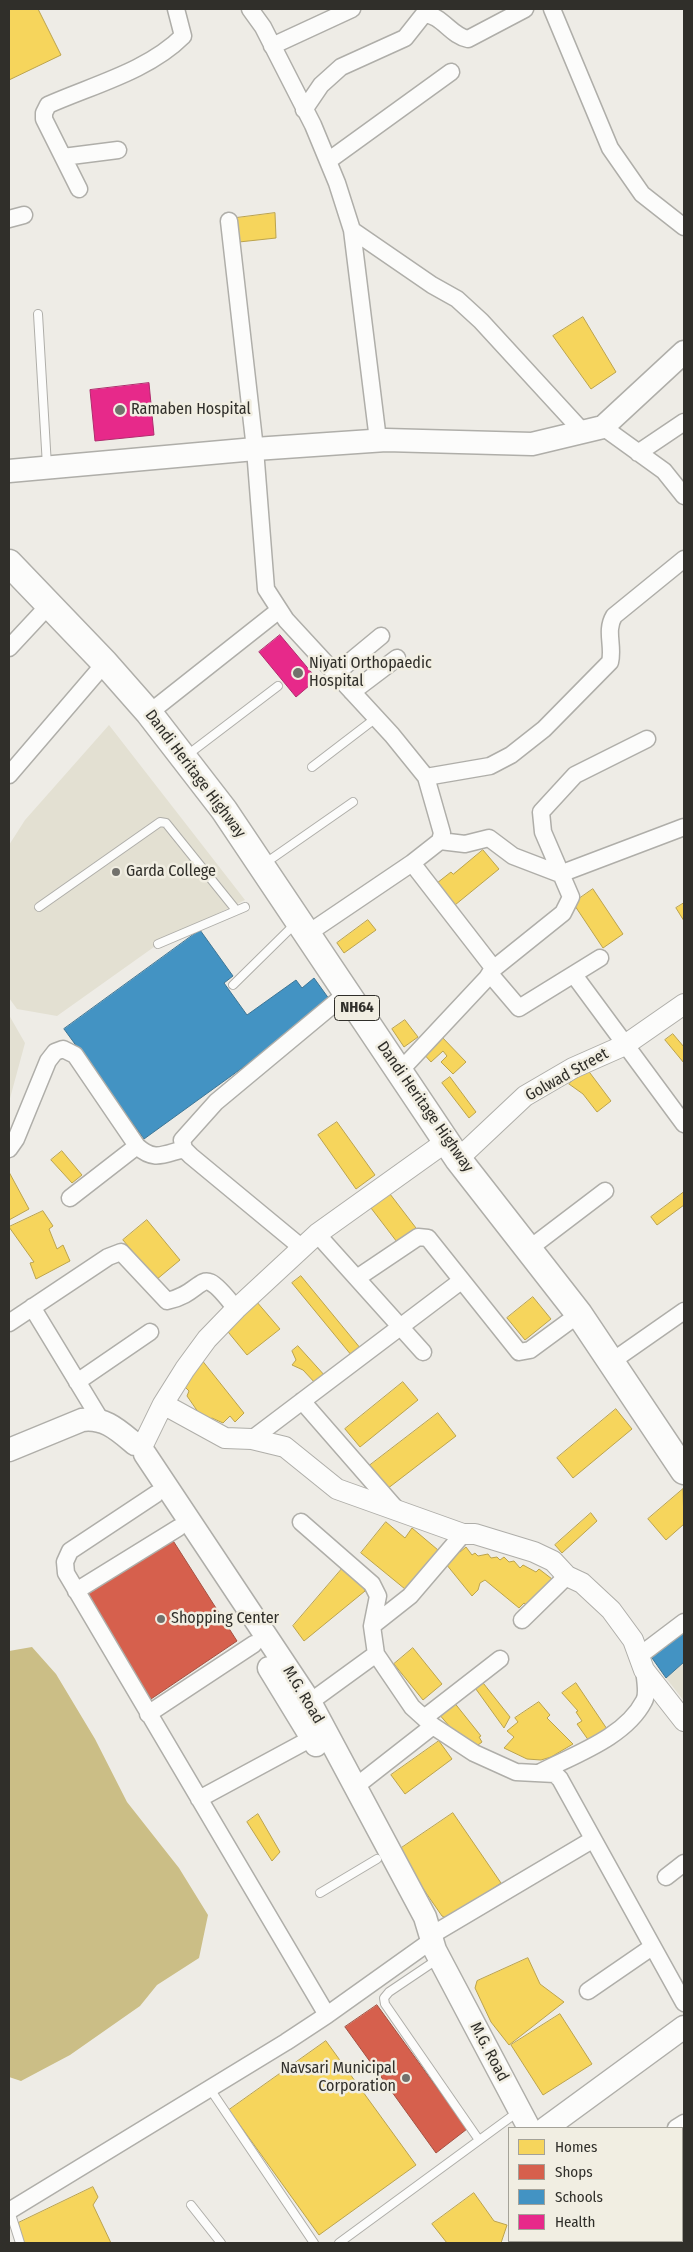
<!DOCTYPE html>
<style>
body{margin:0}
#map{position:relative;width:693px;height:2252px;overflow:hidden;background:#eeece6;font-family:"Fira Sans Condensed",sans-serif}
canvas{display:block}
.frame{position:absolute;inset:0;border:10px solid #302f2a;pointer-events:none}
.legend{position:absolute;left:508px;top:2127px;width:175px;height:115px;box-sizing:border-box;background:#f1eee2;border:1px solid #a4a298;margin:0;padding:6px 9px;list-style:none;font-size:15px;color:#302f2a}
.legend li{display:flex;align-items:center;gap:10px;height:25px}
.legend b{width:25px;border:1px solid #a4a298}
</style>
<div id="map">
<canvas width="693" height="2252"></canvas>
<div class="frame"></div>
<ul class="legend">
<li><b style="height:14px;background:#f6d55c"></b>Homes</li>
<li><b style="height:14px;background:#d6604d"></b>Shops</li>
<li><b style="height:14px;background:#4393c3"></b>Schools</li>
<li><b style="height:14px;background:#e7298a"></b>Health</li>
</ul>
</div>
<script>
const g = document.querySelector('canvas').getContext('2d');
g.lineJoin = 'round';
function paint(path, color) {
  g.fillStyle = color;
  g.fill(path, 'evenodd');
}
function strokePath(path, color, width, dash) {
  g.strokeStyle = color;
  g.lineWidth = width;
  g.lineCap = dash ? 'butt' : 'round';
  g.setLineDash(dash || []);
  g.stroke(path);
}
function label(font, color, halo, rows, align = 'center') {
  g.font = font + ' "Fira Sans Condensed",sans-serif';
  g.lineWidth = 5;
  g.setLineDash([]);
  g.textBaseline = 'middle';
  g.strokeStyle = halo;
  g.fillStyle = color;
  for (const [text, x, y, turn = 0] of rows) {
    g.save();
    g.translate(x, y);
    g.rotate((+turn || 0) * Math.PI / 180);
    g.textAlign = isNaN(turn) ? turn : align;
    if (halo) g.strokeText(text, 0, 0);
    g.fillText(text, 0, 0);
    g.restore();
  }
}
paint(new Path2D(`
 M109,725L245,900L161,942L57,1016L17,1009L9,998V845L25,820Z
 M9,1015L25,1043L9,1102Z
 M684,1662V1701L666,1678Z`), '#e3e0d2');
paint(new Path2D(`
 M32,1647L56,1674L95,1739L127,1802L179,1868L208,1915L199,1958L157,1985L140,2006L70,2055L21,2081L9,2077V1651Z`), '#cbbe86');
const homes = new Path2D(`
 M9,9H38L61,55L9,80Z
 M275,213L276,238L239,242L236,218Z
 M583,317L616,372L591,389L553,336Z
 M483,850L499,869L455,905L437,883L451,872L453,874Z
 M593,889L623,934L603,948L573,903Z
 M684,903V921L676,908Z
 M368,920L376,930L344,953L337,943Z
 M405,1020L418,1037L404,1047L392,1029Z
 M673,1034L684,1047V1063L665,1040Z
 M440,1035L466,1062L453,1074L441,1062L447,1056L443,1051L431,1062L422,1052Z
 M587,1069L611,1101L597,1112L583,1094L569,1084Z
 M450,1077L476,1112L469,1118L442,1083Z
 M337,1122L375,1175L356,1189L318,1135Z
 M62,1151L82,1175L72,1183L51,1160Z
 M9,1172L29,1209L9,1220Z
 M684,1192V1205L657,1225L651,1217Z
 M390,1194L416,1228L397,1242L371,1208Z
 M43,1211L53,1226L49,1229L57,1249L63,1245L70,1261L36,1279L30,1263L34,1262L9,1227Z
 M147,1220L180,1260L156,1280L123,1240Z
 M301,1276L361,1349L352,1356L292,1283Z
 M533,1297L551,1319L525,1340L507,1318Z
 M256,1301L280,1329L247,1355L224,1327Z
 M298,1346L326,1377L317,1385L303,1370L292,1365L296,1360L292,1351Z
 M201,1359L244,1413L235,1422L230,1416L223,1423L212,1418L205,1422L187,1396L189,1391L184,1386Z
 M403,1382L418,1400L360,1447L345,1429Z
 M616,1409L632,1429L573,1478L557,1458Z
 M438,1413L456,1436L387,1489L369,1466Z
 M683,1489L684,1524L666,1540L648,1519Z
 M591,1513L597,1521L562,1553L555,1545Z
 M386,1522L405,1538L412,1528L438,1550L405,1589L361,1553Z
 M456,1547L460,1552L466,1547L472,1555L475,1553L478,1556L488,1554L491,1558L497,1557L500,1560L504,1557L509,1562L514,1561L520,1568L523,1565L536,1572L539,1569L552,1579L529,1607L524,1603L519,1608L485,1580L480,1583L478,1590L472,1596L446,1564Z
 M347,1563L360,1577L365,1591L304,1641L293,1626Z
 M413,1648L442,1684L423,1700L394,1664Z
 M480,1679L510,1717L504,1728L473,1685Z
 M576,1683L607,1729L589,1741L577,1724L582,1721L576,1712L578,1711L562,1693Z
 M453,1701L481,1736L479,1737L482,1742L478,1745L471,1744L456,1734L438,1713Z
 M539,1702L550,1715L547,1718L573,1744L551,1757L541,1760L527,1759L504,1748L514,1737L507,1731L518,1722L515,1718Z
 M439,1741L452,1759L405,1794L391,1775Z
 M453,1813L501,1883L448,1919L442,1916L397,1851Z
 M258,1814L280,1852L272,1861L247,1822Z
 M528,1958L540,1984L564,2002L509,2045L491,2022L475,1988L477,1981Z
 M560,2014L592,2064L543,2095L511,2045Z
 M326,2041L416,2165L319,2235L229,2110Z
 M93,2187L98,2197L93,2205L111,2243H21L12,2226Z
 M474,2193L494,2221L507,2225L501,2243H447L432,2224Z`);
paint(homes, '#f6d55c');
strokePath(homes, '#bba34d', 1);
const shops = new Path2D(`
 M172,1539L237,1641L151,1699L86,1596Z
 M377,2005L467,2129L436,2153L345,2027Z`);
paint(shops, '#d6604d');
strokePath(shops, '#a45142', 1);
const schools = new Path2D(`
 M200,930L233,976L224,983L247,1015L296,980L302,988L314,978L332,1003L144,1139L64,1029Z
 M684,1632V1662L666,1678L652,1658Z`);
paint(schools, '#4393c3');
strokePath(schools, '#3d7595', 1);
const health = new Path2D(`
 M149,383L154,435L95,441L90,390Z
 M280,635L317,679L296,697L259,652Z`);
paint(health, '#e7298a');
strokePath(health, '#b02b6d', 1);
const service = new Path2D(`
 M38,314L47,466
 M186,756L278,686
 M312,767L376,718
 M264,864L353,802
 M39,907L160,822L166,823L236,910
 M158,944L245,907
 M233,985L296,923
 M320,1893L377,1859
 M438,1959L389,1992L384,1998L385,2004L479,2140
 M210,2089L314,2243
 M191,2205L221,2243
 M10,2211L20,2243
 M339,2243L519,2111`);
const minor = new Path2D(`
 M250,9L263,27L313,125L337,183L352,230L378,440
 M552,9L610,148L642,194L684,227
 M272,46L352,9
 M304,110L321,85L341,67L405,38L424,14C442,15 451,36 468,39L525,9
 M63,157L118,150
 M328,161L451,72
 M79,189L44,119V113L48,105C93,85 148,71 183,36L176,9
 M9,219L24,215
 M229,221L255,449L266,589L286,620L392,735L426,777L442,833L440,841L412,863L307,934
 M352,230L432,285L457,299L481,321L583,432
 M603,427L664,471L684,496
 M638,453L684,422
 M9,648L50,604
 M335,674L381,636
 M352,692L397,658
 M149,713L278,611
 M9,775L105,663
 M426,777L490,766L511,755L544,729L610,662C614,646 605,631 614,616L684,559
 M440,841L465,844L489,838L513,856L560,874L684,827
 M492,970L563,913L571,897L543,832L541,812L575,775L647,739
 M490,974L519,1008L600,958
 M574,975L684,1124
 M399,1072L487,978L492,970L491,965L412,863
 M9,1149L16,1139L48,1061L55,1052L63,1049L75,1055L137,1146C154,1162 164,1154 184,1149
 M70,1198L137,1146
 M317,1234L423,1352
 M301,1247L191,1156L184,1149L182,1140L216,1102L347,993
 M530,1248L605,1191
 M357,1278L418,1237L428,1238L519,1352L530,1350L579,1314
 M32,1307L100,1419
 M9,1323L108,1257L121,1252L167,1301C209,1292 197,1258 236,1309
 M611,1362L684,1311
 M77,1382L150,1332
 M302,1401L398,1511
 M252,1439L461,1281
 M156,1494L70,1551L65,1562L66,1573L327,2015
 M301,1522L372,1584L378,1596L372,1626L376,1654L412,1707L433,1726L474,1753L516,1772L555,1774L560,1779L684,2003
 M76,1591L178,1528
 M522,1620L567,1576
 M372,1626L410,1596L463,1534
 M639,1656L684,1622
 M310,1702L376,1654
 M148,1714L254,1644
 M424,1718L500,1659
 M539,1773C573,1755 625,1738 644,1701C648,1694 645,1678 644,1670
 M355,1787L433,1726
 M199,1799L312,1738
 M666,1877L684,1863
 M430,1936L592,1840
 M588,1991L652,1947
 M676,2128L684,2123
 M9,2211L286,2042L327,2015L428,1943
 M589,2241L591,2243`);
const tertiary = new Path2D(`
 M458,1159L525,1096L573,1068L625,1045L684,1004
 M163,1404L225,1438L252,1439L285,1447L337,1489L463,1534H475L534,1552L553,1561L567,1576L582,1583L611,1610L633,1640L644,1670L684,1721
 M142,1447L163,1404L185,1369L207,1339L236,1309L317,1234L447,1141`);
const secondary = new Path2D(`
 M9,471L255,449L386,440L532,444L603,427L684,352
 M9,1450L82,1420C105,1417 118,1430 135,1444
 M145,1454L310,1702L425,1917L435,1950L529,2128
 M269,1668L316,1745
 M546,2128L684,2027
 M522,2243L523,2241`);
const trunk = new Path2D(`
 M9,563L105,663L149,713L224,810L458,1159L579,1314L684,1471`);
strokePath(service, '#afaea9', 10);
strokePath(minor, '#afaea9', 19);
strokePath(tertiary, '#afaea9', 22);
strokePath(secondary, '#afaea9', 25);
strokePath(trunk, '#afaea9', 29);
strokePath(service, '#fcfcfb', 8);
strokePath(minor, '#fcfcfb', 16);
strokePath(tertiary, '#fcfcfb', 20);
strokePath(secondary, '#fcfcfb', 22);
strokePath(trunk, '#fcfcfb', 26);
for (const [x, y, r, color] of [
 [120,410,6,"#72716c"],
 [298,673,6,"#72716c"],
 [116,872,5,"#72716c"],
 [161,1619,5,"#72716c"],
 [406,2078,5,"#72716c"]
]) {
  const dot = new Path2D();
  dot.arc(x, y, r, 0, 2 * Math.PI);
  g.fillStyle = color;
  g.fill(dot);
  strokePath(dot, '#f1eee2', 2);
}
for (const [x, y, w] of [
 [357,1008,45]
]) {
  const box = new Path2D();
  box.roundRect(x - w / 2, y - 12.5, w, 25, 4);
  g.fillStyle = '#f1eee2';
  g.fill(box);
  strokePath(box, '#302f2a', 1);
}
label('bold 15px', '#302f2a', null, [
 ["NH64",357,1008]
]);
label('16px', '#302f2a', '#f1eee2', [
 ["Ramaben Hospital",131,410],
 ["Niyati Orthopaedic",309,664],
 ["Hospital",309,682],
 ["Garda College",126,872],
 ["Shopping Center",171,1619],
 ["Navsari Municipal",396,2069,"right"],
 ["Corporation",396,2087,"right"]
], 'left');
label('16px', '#302f2a', '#f1eee2', [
 ["Dandi Heritage Highway",195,774,53],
 ["Golwad Street",567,1075,-29],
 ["Dandi Heritage Highway",425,1107,55],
 ["M.G. Road",303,1695,59],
 ["M.G. Road",489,2052,62]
]);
</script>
